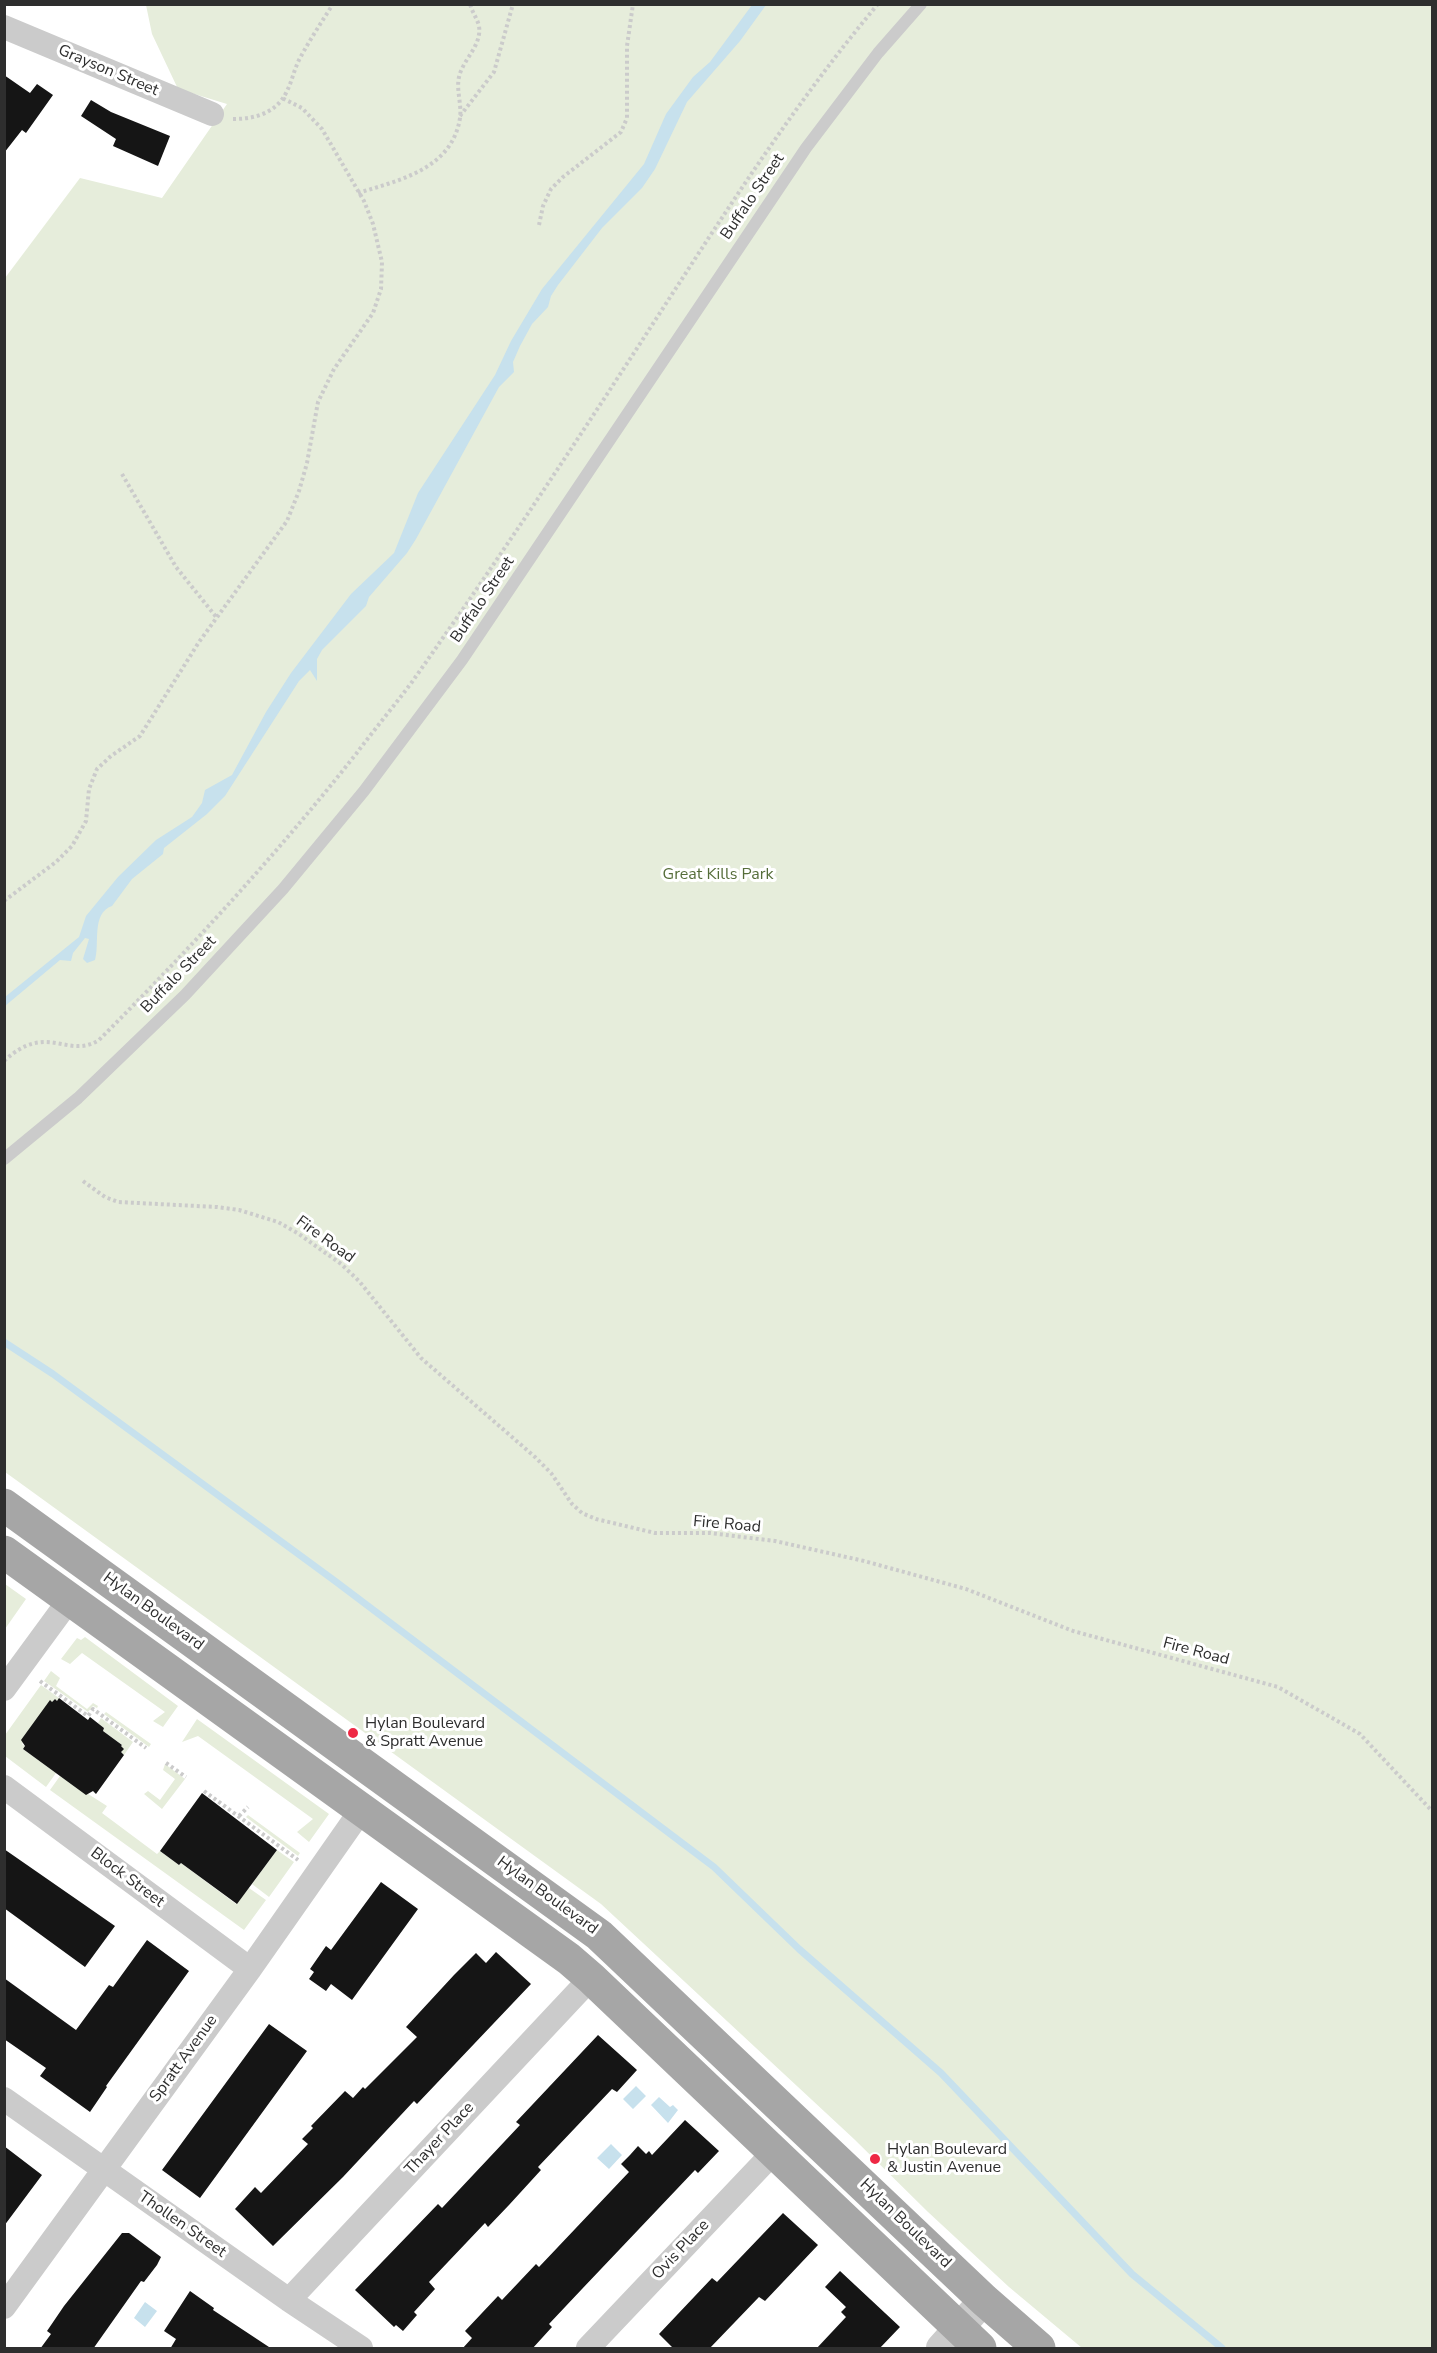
<!DOCTYPE html>
<style>
body{margin:0}
#map{position:relative;width:1437px;height:2353px;overflow:hidden;background:#fff;font-family:"Nunito Sans",sans-serif}
canvas{display:block}
.frame{position:absolute;inset:0;border:6px solid #2e2e2e;pointer-events:none}
</style>
<div id="map">
<canvas width="1437" height="2353"></canvas>
<div class="frame"></div>
</div>
<script>
const g = document.querySelector('canvas').getContext('2d');
g.lineJoin = 'round';
function paint(path, color) {
  g.fillStyle = color;
  g.fill(path, 'evenodd');
}
function strokePath(path, color, width, dash) {
  g.strokeStyle = color;
  g.lineWidth = width;
  g.lineCap = dash ? 'butt' : 'round';
  g.setLineDash(dash || []);
  g.stroke(path);
}
function label(font, color, halo, rows, align = 'center') {
  g.font = font + ' "Nunito Sans",sans-serif';
  g.lineWidth = 6;
  g.setLineDash([]);
  g.textBaseline = 'middle';
  g.strokeStyle = halo;
  g.fillStyle = color;
  for (const [text, x, y, turn = 0] of rows) {
    g.save();
    g.translate(x, y);
    g.rotate((+turn || 0) * Math.PI / 180);
    g.textAlign = isNaN(turn) ? turn : align;
    if (halo) g.strokeText(text, 0, 0);
    g.fillText(text, 0, 0);
    g.restore();
  }
}
paint(new Path2D(`
 M146,5H1432V2348H1082L1009,2287L928,2212L854,2139L601,1904L5,1472V278L80,178L162,198L227,104L178,89L152,34Z
 M5,1584L26,1599L5,1629Z
 M85,1637L178,1706L163,1727L153,1721L165,1712L82,1653L70,1664L61,1659L77,1638L81,1640Z
 M51,1671L60,1678L56,1686L87,1709L93,1703L98,1706L97,1708L93,1706L88,1712L44,1681Z
 M41,1685L59,1698L57,1701L55,1699L52,1702L50,1701L22,1744L25,1746L23,1749L56,1773L46,1787L5,1756V1735Z
 M106,1712L151,1744L149,1747L104,1714Z
 M101,1718L133,1742L124,1755L121,1752L123,1749L121,1746L122,1745L103,1731L104,1728L98,1723Z
 M197,1719L329,1814L309,1842L297,1832L313,1819L198,1736L182,1742Z
 M165,1764L185,1779L162,1809L144,1794L148,1791L160,1800L175,1779L163,1770Z
 M60,1776L107,1806L102,1813L157,1854L160,1851L179,1865L181,1863L236,1904L249,1888L266,1900L244,1930L50,1790Z
 M248,1815L300,1853L298,1856L246,1817Z
 M277,1850L294,1862L269,1897L252,1884Z`), '#e6eddb');
paint(new Path2D(`
 M752,5H766L740,41L687,102L655,169L642,188L602,228L558,285L551,296L548,307L532,324L520,346L513,362L514,372L499,387L416,539L407,553L369,597L366,606L322,650L317,659V681L310,670L299,681L225,796L207,814L164,848L163,854L132,879L112,906C91,913 100,944 95,960L87,963L83,959L89,939L85,938L73,953L71,961L60,960L5,1006V997L79,937L86,916L118,877L156,840L192,817L202,803L205,790L232,775L266,712L291,673L351,594L394,553L418,493L495,375L511,341L542,289L644,164L666,114L693,77L710,62Z
 M636,2086L646,2096L633,2109L623,2099Z
 M659,2097L670,2107L673,2105L678,2110L668,2123L651,2105Z
 M611,2144L622,2155L609,2169L597,2158Z
 M145,2302L157,2311L145,2327L134,2318Z`), '#c7e1ed');
strokePath(new Path2D(`
 M4,1342L53,1374L335,1581L714,1867L799,1949L941,2073L1132,2274L1222,2348`), '#c7e1ed', 7);
paint(new Path2D(`
 M4,75L30,93L37,84L53,95L26,133L22,130L4,153Z
 M91,100L111,112L170,136L158,166L113,146L116,139L81,116Z
 M59,1698L88,1720L90,1717L104,1728L103,1731L122,1745L121,1746L124,1749L121,1752L124,1755L96,1794L93,1791L86,1795L23,1749L25,1746L21,1740L50,1700L52,1702L55,1699L57,1701Z
 M202,1793L277,1850L237,1904L181,1863L179,1865L160,1851Z
 M4,1849L115,1926L85,1967L4,1908Z
 M381,1882L418,1909L352,2000L331,1984L326,1991L309,1979L314,1972L310,1969L326,1946L331,1950Z
 M147,1940L189,1971L106,2086L107,2087L90,2112L40,2076L46,2068L4,2039V1978L76,2030L109,1985L113,1987Z
 M496,1952L531,1984L417,2104L414,2101L343,2177L273,2246L235,2209L255,2187L261,2193L308,2144L302,2139L313,2128L311,2126L345,2091L353,2098L363,2087L365,2089L417,2037L406,2027L454,1975L476,1953L486,1963Z
 M269,2024L307,2051L200,2198L162,2170Z
 M598,2035L637,2070L617,2092L612,2089L538,2167L541,2170L509,2205L488,2227L485,2223L429,2282L435,2289L414,2312L417,2315L403,2331L396,2325L394,2327L355,2290L438,2204L442,2208L520,2125L516,2122Z
 M685,2120L719,2151L698,2173L695,2170L582,2289L549,2324L552,2327L532,2349H462L472,2338L465,2331L498,2296L502,2300L536,2264L539,2267L629,2172L621,2164L630,2155L638,2146L646,2154L649,2151L652,2155Z
 M4,2146L42,2175L4,2226Z
 M783,2213L818,2245L765,2301L759,2297L709,2349H674L659,2334L712,2278L717,2282Z
 M122,2233H129L161,2257L157,2265L144,2282L141,2281L93,2349H40L51,2334L47,2331L64,2306Z
 M840,2271L900,2327L879,2349H816L846,2317L841,2312L846,2307L825,2287Z
 M190,2291L214,2308L213,2310L272,2349H170L176,2339L164,2331Z`), '#151515');
strokePath(new Path2D(`
 M460,116L494,72L513,4
 M233,119C255,119 277,113 287,91C292,81 294,70 299,60C309,41 321,23 333,4
 M358,193C400,180 452,169 460,118C462,105 456,90 459,77C463,59 482,46 479,26C477,18 472,12 470,4
 M539,225L543,206L551,189L563,177L621,132L627,118V46L633,4
 M122,474L176,567L217,618
 M4,901L56,862L72,846L86,821L89,789L97,769L111,756L140,736L199,642L287,521L299,491L307,463L318,402L334,369L373,313L381,289L382,262L373,224L364,201L322,129L302,108L282,98
 M4,1061C47,1021 67,1060 99,1040C190,949 276,855 356,754C374,730 394,706 412,682C496,563 577,441 656,319C726,211 795,103 878,4
 M83,1181L105,1197L118,1202L217,1207L239,1210L278,1222L299,1234L341,1264L359,1281L421,1358L535,1457L551,1473L572,1504L582,1513L596,1519L655,1533H710L775,1541L864,1561L966,1589L1073,1631L1278,1687L1360,1734L1432,1811
 M40,1681L88,1716L93,1709L146,1748
 M166,1763L186,1777
 M204,1791L298,1860
 M239,1816L248,1807`), '#cbcbcb', 4, [3, 3]);
strokePath(new Path2D(`
 M4,1159L78,1098L185,995L283,889L364,791L462,660L806,148L878,53L921,4`), '#cbcbcb', 12);
strokePath(new Path2D(`
 M4,27L212,114
 M4,1689L70,1599
 M4,1787L250,1969
 M4,2099L289,2300L361,2348
 M289,2300L591,1978
 M4,2307L250,1969L362,1809
 M588,2348L774,2152`), '#cbcbcb', 24);
strokePath(new Path2D(`
 M941,2348L984,2300`), '#cbcbcb', 30);
strokePath(new Path2D(`
 M4,1505L599,1935L984,2300L1039,2348
 M4,1552L569,1959L591,1978L980,2348`), '#a6a6a6', 33);
for (const [x, y, r, color] of [
 [353,1733,6,"#ee2844"],
 [875,2159,6,"#ee2844"]
]) {
  const dot = new Path2D();
  dot.arc(x, y, r, 0, 2 * Math.PI);
  g.fillStyle = color;
  g.fill(dot);
  strokePath(dot, '#fff', 2);
}
label('16px', '#2e2e2e', '#fff', [
 ["Grayson Street",108,71,23],
 ["Buffalo Street",753,197,-56],
 ["Buffalo Street",483,600,-56],
 ["Buffalo Street",179,975,-46],
 ["Fire Road",325,1240,36],
 ["Fire Road",727,1525,5],
 ["Hylan Boulevard",153,1612,36],
 ["Fire Road",1196,1652,15],
 ["Block Street",127,1878,37],
 ["Hylan Boulevard",547,1896,36],
 ["Spratt Avenue",184,2059,-54],
 ["Thayer Place",440,2139,-47],
 ["Hylan Boulevard",905,2224,44],
 ["Thollen Street",182,2225,35],
 ["Ovis Place",681,2250,-47]
]);
label('16px', '#556d39', '#fff', [
 ["Great Kills Park",718,875]
]);
label('16px', '#2e2e2e', '#fff', [
 ["Hylan Boulevard",365,1724],
 ["& Spratt Avenue",365,1742],
 ["Hylan Boulevard",887,2150],
 ["& Justin Avenue",887,2168]
], 'left');
</script>
